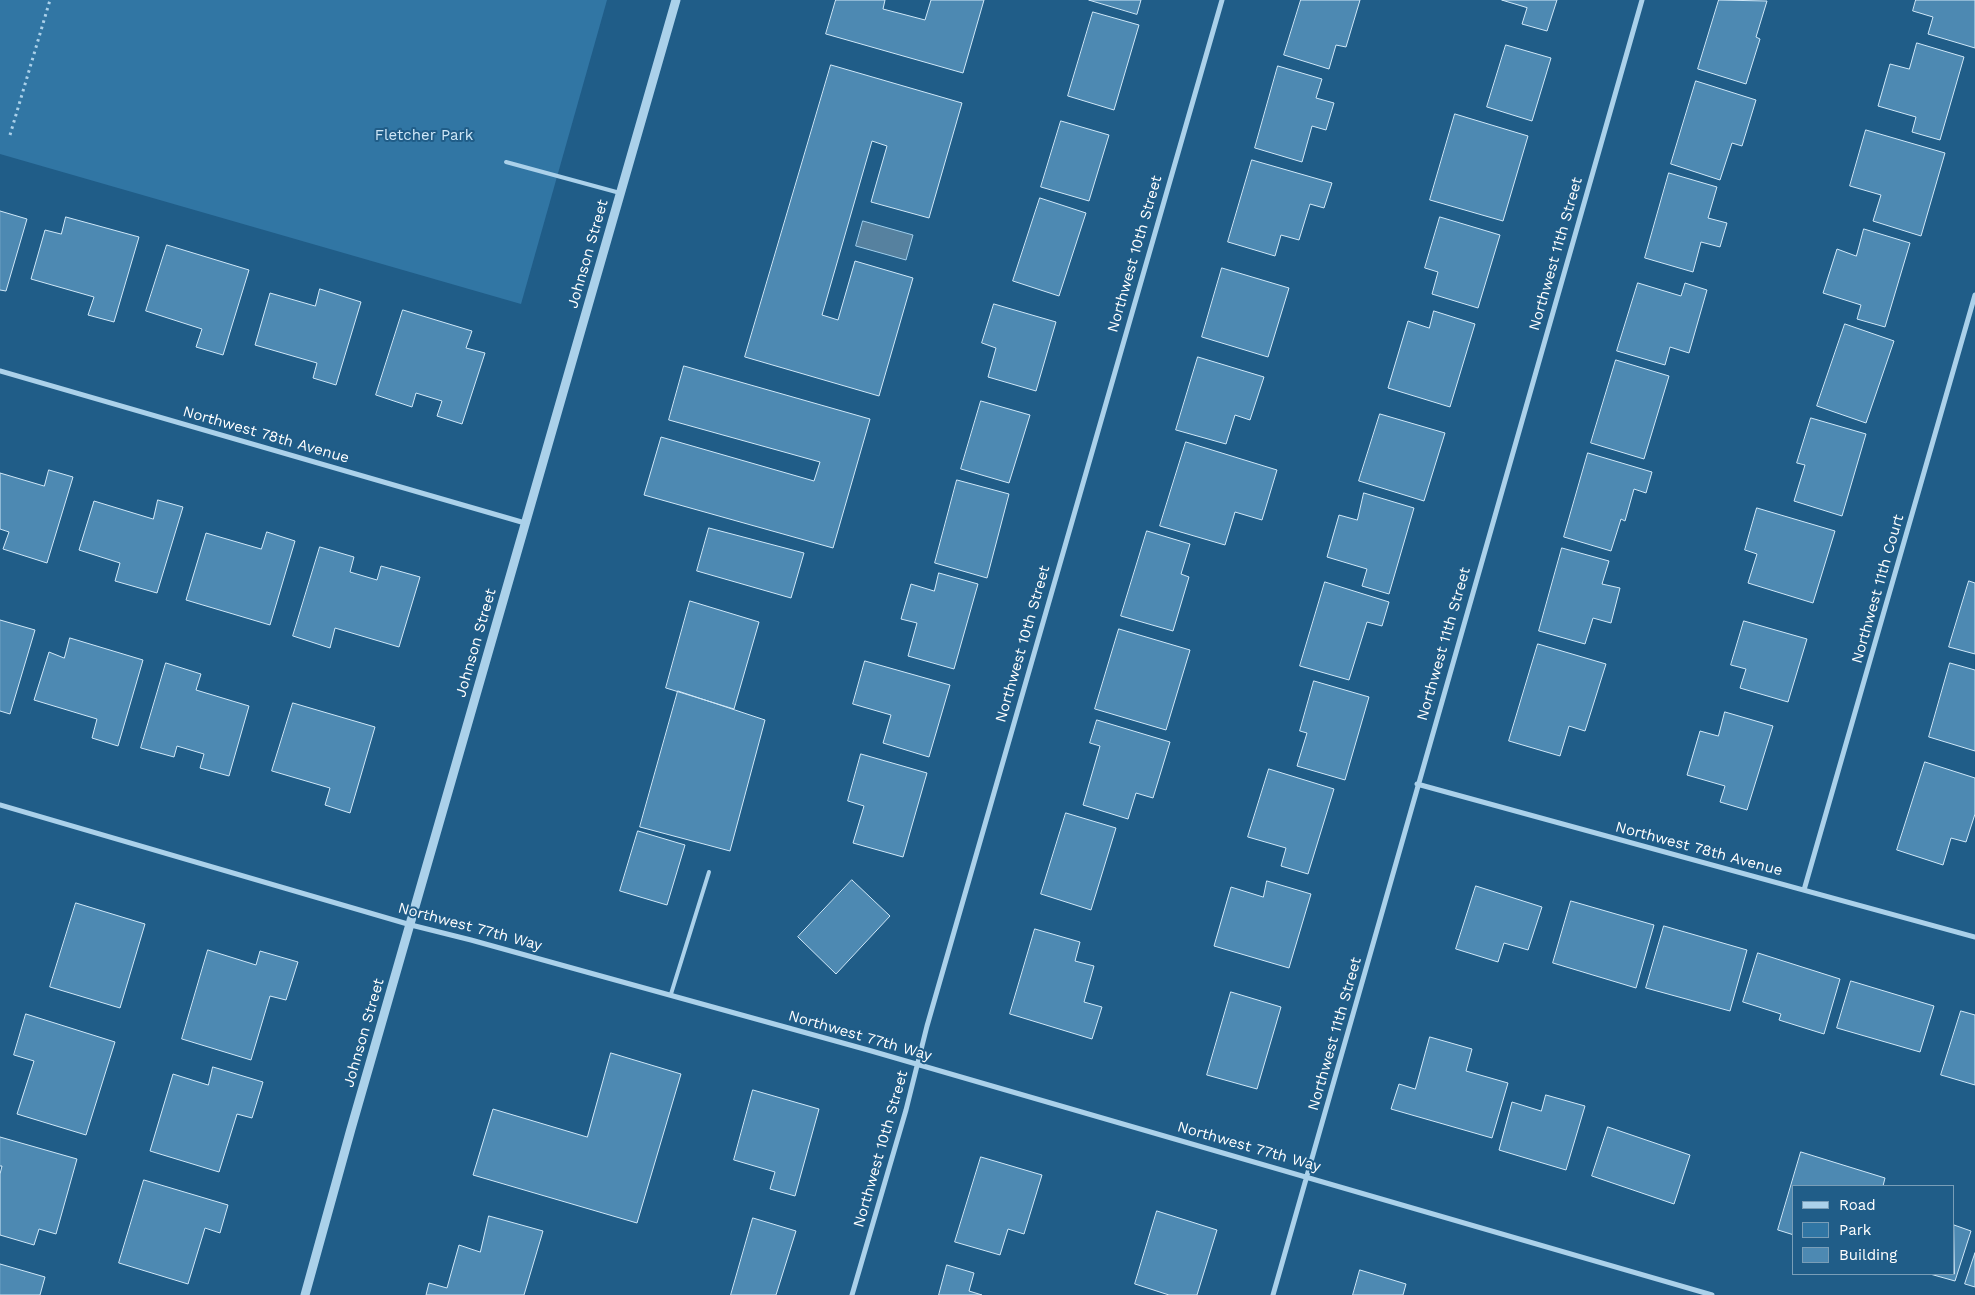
<!DOCTYPE html>
<style>
body{margin:0}
#map{position:relative;width:1975px;height:1295px;overflow:hidden;background:#205d88;font-family:"Work Sans",sans-serif}
canvas{display:block}
.legend{position:absolute;left:1792px;top:1185px;width:162px;height:90px;box-sizing:border-box;background:#205d88;border:1px solid #799eb8;margin:0;padding:6px 9px;list-style:none;font-size:15px;color:#fff}
.legend li{display:flex;align-items:center;gap:10px;height:25px}
.legend b{width:25px;border:1px solid #799eb8}
</style>
<div id="map">
<canvas width="1975" height="1295"></canvas>
<ul class="legend">
<li><b style="height:6px;background:#abd1ea"></b>Road</li>
<li><b style="height:14px;background:#3176a4"></b>Park</li>
<li><b style="height:14px;background:#4d89b2"></b>Building</li>
</ul>
</div>
<script>
const g = document.querySelector('canvas').getContext('2d');
g.lineJoin = 'round';
function paint(path, color) {
  g.fillStyle = color;
  g.fill(path, 'evenodd');
}
function strokePath(path, color, width, dash) {
  g.strokeStyle = color;
  g.lineWidth = width;
  g.lineCap = dash ? 'butt' : 'round';
  g.setLineDash(dash || []);
  g.stroke(path);
}
function label(font, color, halo, rows, align = 'center') {
  g.font = font + ' "Work Sans",sans-serif';
  g.lineWidth = 4;
  g.setLineDash([]);
  g.textBaseline = 'middle';
  g.strokeStyle = halo;
  g.fillStyle = color;
  for (const [text, x, y, turn = 0] of rows) {
    g.save();
    g.translate(x, y);
    g.rotate((+turn || 0) * Math.PI / 180);
    g.textAlign = isNaN(turn) ? turn : align;
    if (halo) g.strokeText(text, 0, 0);
    g.fillText(text, 0, 0);
    g.restore();
  }
}
paint(new Path2D(`
 M0,0H607L521,304L0,154Z`), '#3176a4');
const water = new Path2D(`
 M863,221L913,235L906,260L856,246Z`);
paint(water, '#56819f');
strokePath(water, '#9fceec', 1);
const building = new Path2D(`
 M836,0H885L883,9L925,20L931,0H984L963,73L826,34Z
 M1089,0H1141L1137,14Z
 M1301,0H1360L1346,47L1336,45L1329,69L1284,55Z
 M1502,0H1557L1547,31L1522,24L1527,8Z
 M1719,0L1767,1L1756,37L1760,39L1746,84L1698,69Z
 M1916,0H1975V48L1928,34L1933,17L1913,11Z
 M1093,12L1139,25L1114,110L1068,96Z
 M1917,43L1964,57L1940,140L1912,132L1916,117L1878,106L1890,64L1909,69Z
 M1506,45L1551,58L1532,121L1487,107Z
 M831,65L962,103L929,218L871,202L887,146L872,141L822,315L838,320L855,261L913,278L879,396L745,357Z
 M1278,66L1322,79L1316,98L1334,103L1326,130L1312,126L1302,162L1255,148Z
 M1696,81L1756,100L1742,146L1732,143L1720,180L1671,164Z
 M1455,114L1528,136L1503,221L1430,200Z
 M1061,121L1109,135L1089,201L1041,187Z
 M1866,130L1945,153L1921,236L1873,221L1881,195L1850,186Z
 M1252,160L1332,183L1324,208L1310,204L1299,240L1281,235L1275,256L1228,242Z
 M1669,173L1717,187L1708,218L1727,223L1720,247L1701,242L1693,272L1645,258Z
 M1040,198L1086,213L1059,296L1013,281Z
 M0,211L27,219L6,291L0,290Z
 M66,217L139,237L114,322L88,315L94,297L31,279L45,230L61,234Z
 M1440,217L1500,235L1478,308L1432,294L1438,272L1425,268Z
 M1864,229L1910,243L1885,327L1857,319L1861,305L1823,293L1837,249L1856,256Z
 M167,245L249,270L223,355L196,347L202,329L146,311Z
 M1222,268L1289,288L1268,357L1202,337Z
 M1638,283L1681,296L1685,283L1707,290L1689,353L1670,347L1665,365L1617,351Z
 M320,289L361,302L336,385L313,378L317,363L255,345L270,293L315,306Z
 M994,304L1056,322L1036,391L988,377L996,348L982,343Z
 M403,310L472,331L466,348L485,353L462,424L437,416L442,401L416,393L412,407L376,395Z
 M1434,311L1475,324L1450,407L1388,388L1408,321L1429,328Z
 M1845,324L1894,341L1866,423L1817,406Z
 M1198,357L1264,377L1250,420L1235,415L1226,444L1176,430Z
 M1616,360L1669,376L1644,459L1591,443Z
 M684,366L870,419L833,548L644,495L661,437L814,481L820,462L669,420Z
 M981,401L1030,415L1009,483L961,469Z
 M1380,414L1445,433L1424,501L1359,481Z
 M1811,418L1866,434L1842,516L1794,501L1805,465L1797,463Z
 M1186,442L1277,470L1262,520L1235,512L1225,545L1160,526Z
 M1588,453L1652,472L1646,493L1634,489L1625,521L1621,519L1611,551L1564,537Z
 M49,470L73,477L47,563L3,549L9,532L0,529V473L44,486Z
 M957,480L1009,494L987,578L935,563Z
 M1364,493L1414,508L1389,594L1362,586L1367,569L1327,557L1339,515L1357,520Z
 M158,500L183,507L157,593L115,581L120,563L79,550L94,501L153,519Z
 M1757,508L1835,531L1813,603L1748,583L1757,554L1745,550Z
 M709,528L804,553L791,598L697,571Z
 M1147,531L1190,544L1181,574L1189,577L1173,631L1121,616Z
 M267,532L295,541L270,625L186,600L206,533L261,549Z
 M320,547L354,557L350,572L377,580L381,566L420,577L399,647L335,628L330,648L293,636Z
 M1562,548L1609,561L1602,584L1620,588L1611,623L1593,618L1585,644L1539,631Z
 M939,573L978,584L954,669L908,656L917,623L901,619L911,584L934,591Z
 M1969,581L1975,583V654L1949,647Z
 M1325,582L1389,602L1382,626L1367,622L1349,680L1300,666Z
 M690,601L759,622L734,709L666,688Z
 M0,620L35,630L10,714L0,711Z
 M1744,621L1807,639L1788,702L1740,688L1746,669L1731,665Z
 M1119,629L1190,650L1166,730L1095,709Z
 M70,638L143,660L118,746L92,738L97,719L34,700L49,652L64,658Z
 M1538,644L1606,664L1585,731L1569,726L1560,756L1509,741Z
 M865,661L950,685L929,757L883,743L891,715L853,704Z
 M166,663L201,674L196,690L249,706L229,776L200,768L204,754L177,746L174,757L141,748Z
 M1950,663L1975,670V751L1929,737Z
 M1314,681L1369,697L1345,780L1297,766L1307,733L1300,731Z
 M678,691L765,720L730,851L640,827Z
 M293,703L375,727L350,813L325,805L330,788L272,771Z
 M1725,712L1773,726L1747,810L1720,802L1725,786L1687,775L1700,731L1718,736Z
 M1097,720L1170,742L1153,798L1136,793L1128,819L1083,805L1100,746L1090,743Z
 M861,754L927,773L903,857L853,843L864,806L848,801Z
 M1925,762L1975,778V814L1966,842L1951,838L1943,865L1897,850Z
 M1269,769L1334,789L1308,874L1281,866L1286,848L1248,837Z
 M1066,813L1116,828L1091,910L1041,894Z
 M638,831L685,845L667,905L620,891Z
 M852,880L890,916L836,974L798,937Z
 M1267,881L1311,894L1289,968L1214,946L1231,887L1263,897Z
 M1476,886L1542,907L1528,950L1504,943L1498,962L1456,949Z
 M1571,901L1654,925L1636,988L1553,963Z
 M76,903L145,924L120,1008L50,987Z
 M1664,926L1747,950L1730,1011L1646,988Z
 M1035,929L1080,942L1075,961L1094,966L1084,1002L1102,1007L1092,1039L1010,1014Z
 M208,950L256,965L260,951L298,962L286,1000L270,996L251,1060L182,1039Z
 M1758,953L1840,979L1824,1034L1779,1020L1781,1014L1743,1002Z
 M1851,981L1934,1006L1920,1052L1837,1028Z
 M1231,992L1281,1007L1257,1089L1207,1075Z
 M1961,1011L1975,1015V1085L1941,1075Z
 M26,1014L115,1042L86,1135L17,1114L34,1061L14,1055Z
 M1430,1037L1472,1049L1466,1071L1508,1083L1492,1138L1391,1109L1399,1084L1415,1089Z
 M611,1053L681,1074L637,1223L473,1175L493,1109L587,1137Z
 M213,1067L263,1082L252,1118L237,1114L219,1172L150,1151L173,1074L208,1085Z
 M753,1090L819,1109L795,1196L770,1189L775,1172L734,1160Z
 M1546,1095L1585,1106L1566,1170L1499,1150L1512,1102L1541,1111Z
 M1608,1127L1690,1155L1674,1204L1592,1176Z
 M0,1137L77,1159L56,1234L39,1229L34,1245L0,1235V1174L2,1166H0Z
 M1801,1152L1885,1178L1883,1186H1794V1235L1778,1230Z
 M981,1157L1042,1175L1024,1234L1008,1229L1000,1255L955,1242Z
 M144,1180L228,1205L220,1233L205,1228L188,1284L119,1263Z
 M1157,1211L1217,1230L1197,1295H1169L1135,1284Z
 M489,1216L543,1231L524,1295H426L429,1283L447,1288L459,1245L480,1252Z
 M753,1218L796,1231L776,1295H731Z
 M1954,1225L1971,1231L1955,1281L1930,1274H1954Z
 M1975,1253V1287L1965,1284Z
 M0,1264L45,1277L40,1295H0Z
 M947,1265L974,1273L969,1291L982,1295H939Z
 M1360,1270L1406,1284L1403,1295H1353Z`);
paint(building, '#4d89b2');
strokePath(building, '#d0e8f8', 1);
strokePath(new Path2D(`
 M10,135L50,0`), '#abd1ea', 3, [2.5, 4]);
strokePath(new Path2D(`
 M506,162L620,193
 M671,994L709,872`), '#abd1ea', 4);
strokePath(new Path2D(`
 M0,371L525,523
 M1417,784L1975,937
 M0,805L411,925L471,940L868,1050L1712,1295
 M1804,890L1975,295
 M852,1295L906,1110L927,1026L1222,0
 M1273,1295L1642,0`), '#abd1ea', 5);
strokePath(new Path2D(`
 M305,1295L351,1129L676,0`), '#abd1ea', 9);
label('15px', '#d0e8f8', '#205d88', [
 ["Fletcher Park",424,136]
]);
label('15px', '#fff', '#205d88', [
 ["Johnson Street",588,254,-74],
 ["Northwest 10th Street",1135,254,-74],
 ["Northwest 11th Street",1556,254,-74],
 ["Northwest 78th Avenue",266,435,16],
 ["Northwest 11th Court",1878,589,-74],
 ["Johnson Street",476,643,-74],
 ["Northwest 10th Street",1023,644,-74],
 ["Northwest 11th Street",1444,644,-74],
 ["Northwest 78th Avenue",1699,849,15],
 ["Northwest 77th Way",470,927,15],
 ["Johnson Street",364,1033,-74],
 ["Northwest 11th Street",1335,1034,-74],
 ["Northwest 77th Way",860,1036,16],
 ["Northwest 77th Way",1249,1147,16],
 ["Northwest 10th Street",881,1149,-74]
]);
</script>
